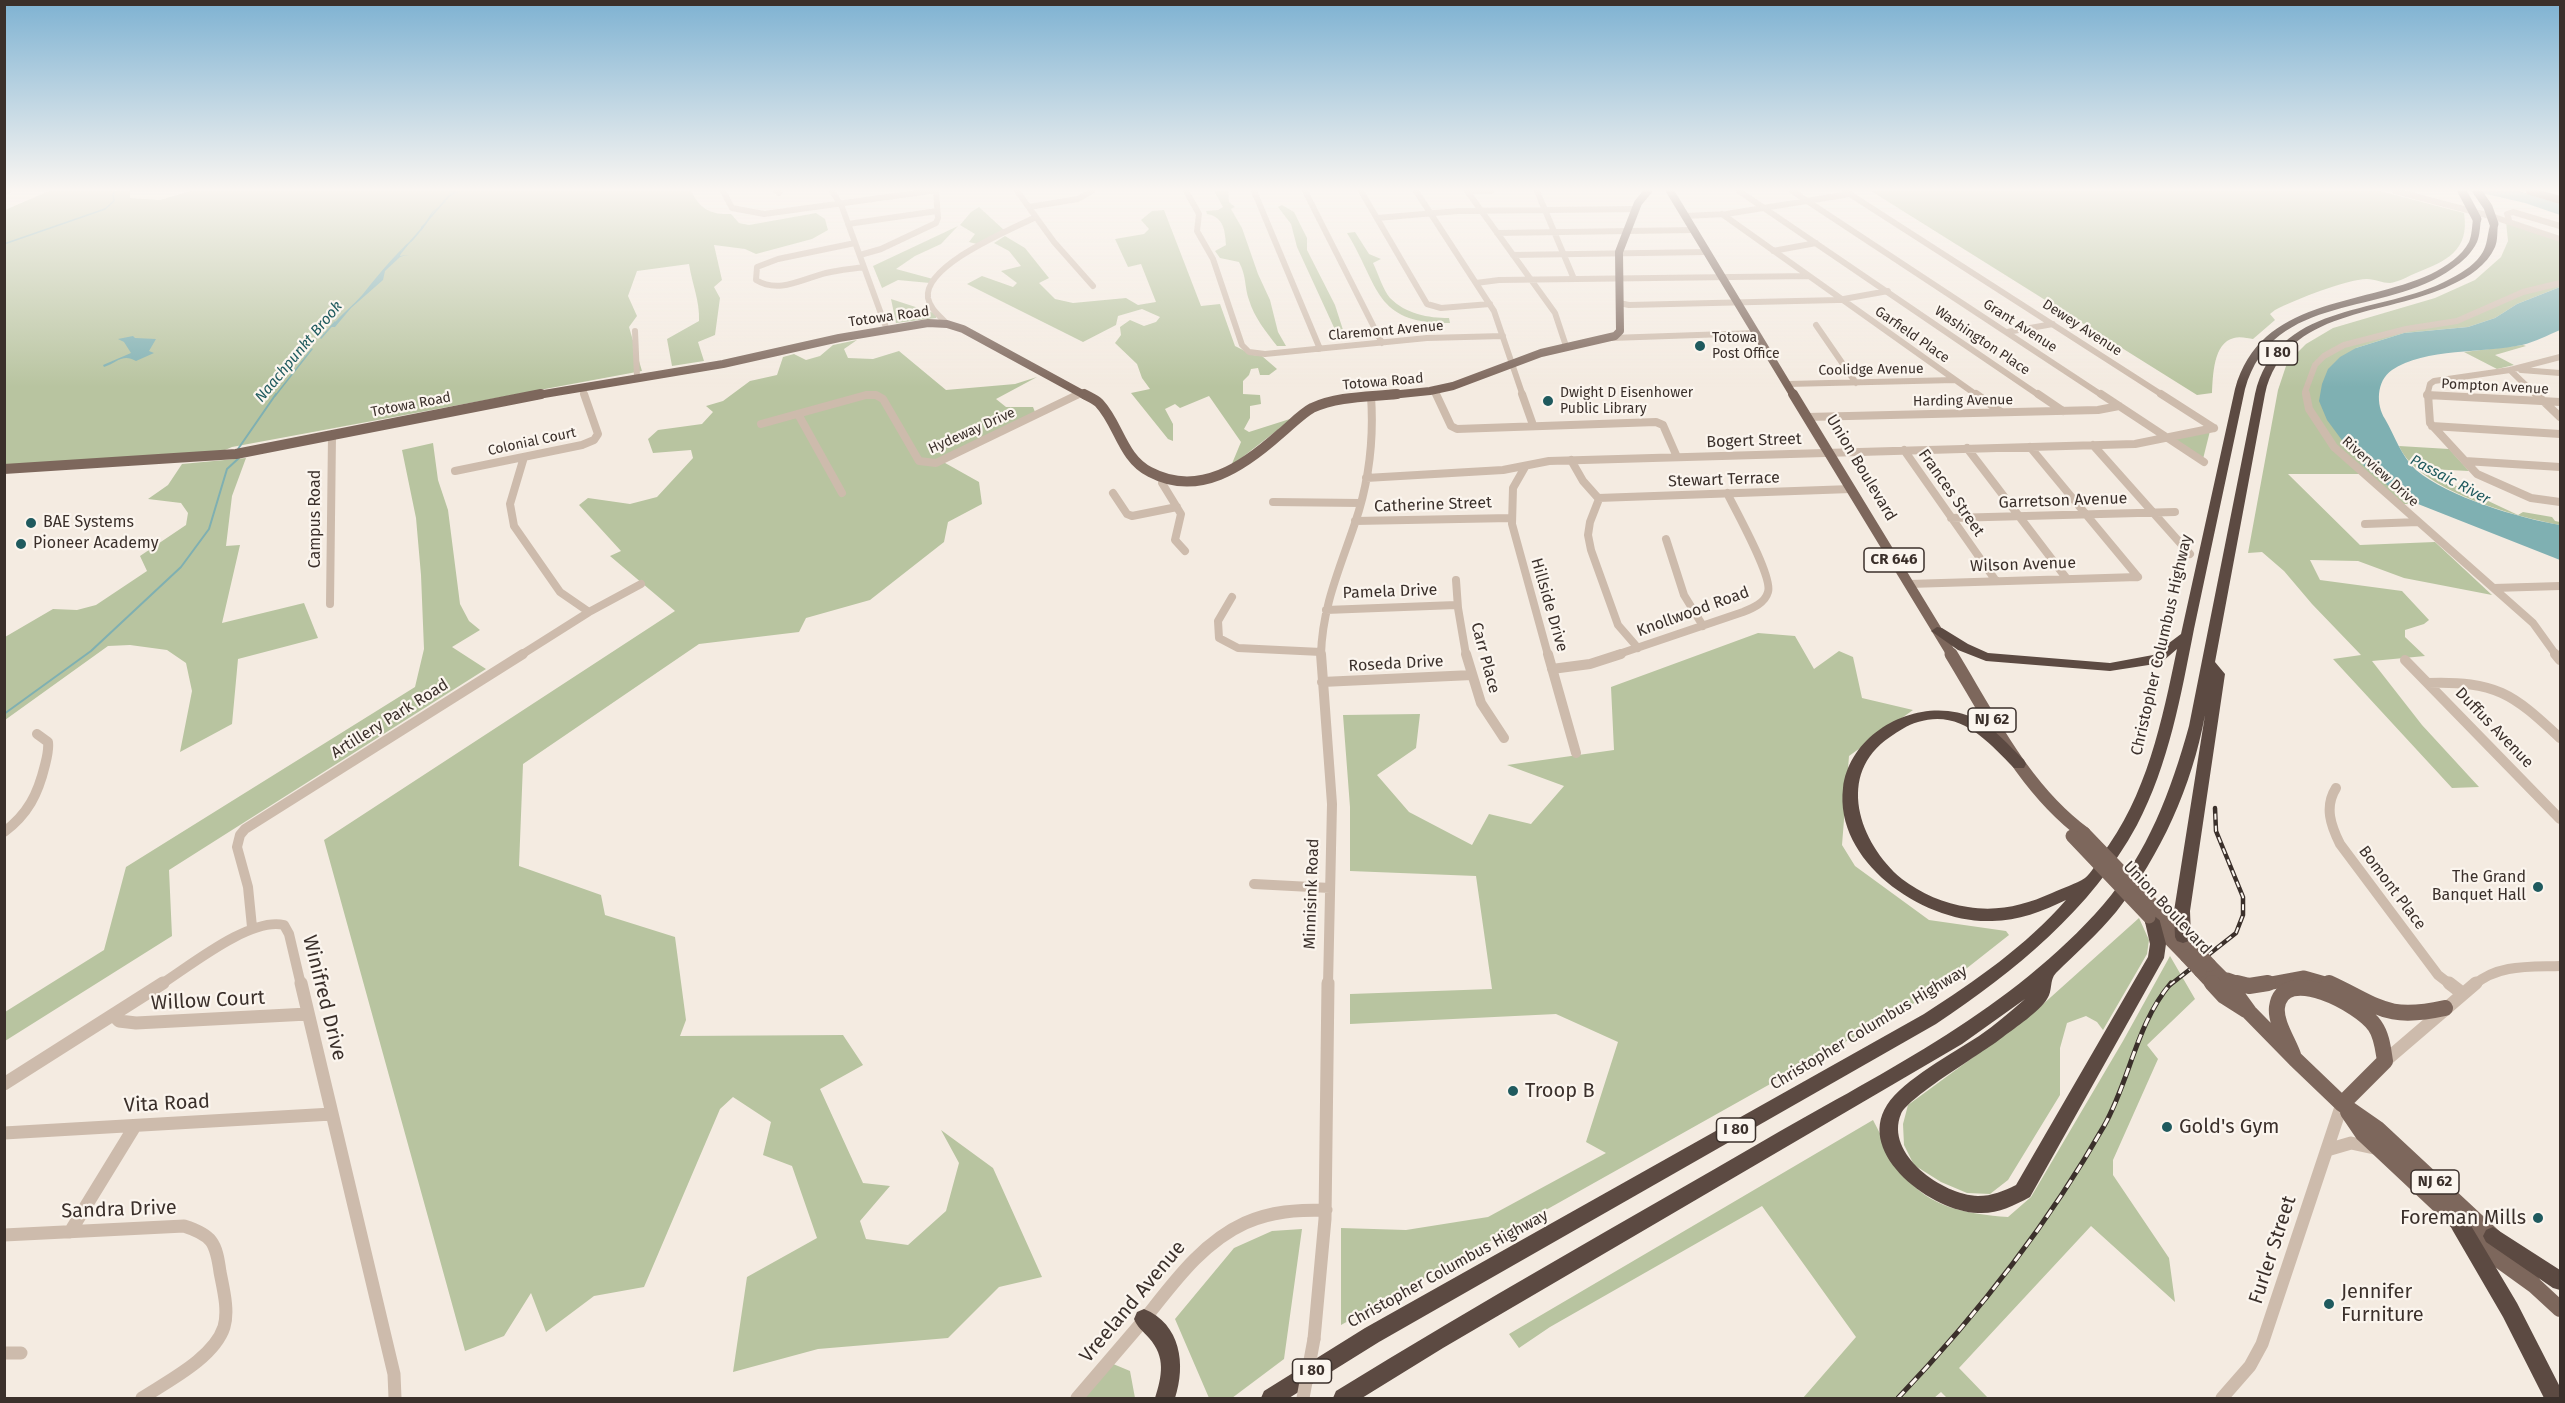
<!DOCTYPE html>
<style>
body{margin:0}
#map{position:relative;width:2565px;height:1403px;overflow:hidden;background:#f4ebe1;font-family:"Fira Sans",sans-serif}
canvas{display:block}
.frame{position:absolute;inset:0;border:6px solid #3b302b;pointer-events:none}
</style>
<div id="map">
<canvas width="2565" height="1403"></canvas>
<div class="frame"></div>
</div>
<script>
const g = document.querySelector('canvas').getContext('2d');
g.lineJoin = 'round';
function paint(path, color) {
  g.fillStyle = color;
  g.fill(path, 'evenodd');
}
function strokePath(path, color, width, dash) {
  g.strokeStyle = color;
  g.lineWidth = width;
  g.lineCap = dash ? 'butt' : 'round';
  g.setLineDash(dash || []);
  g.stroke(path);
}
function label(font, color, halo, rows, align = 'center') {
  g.font = font + ' "Fira Sans",sans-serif';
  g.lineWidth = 4.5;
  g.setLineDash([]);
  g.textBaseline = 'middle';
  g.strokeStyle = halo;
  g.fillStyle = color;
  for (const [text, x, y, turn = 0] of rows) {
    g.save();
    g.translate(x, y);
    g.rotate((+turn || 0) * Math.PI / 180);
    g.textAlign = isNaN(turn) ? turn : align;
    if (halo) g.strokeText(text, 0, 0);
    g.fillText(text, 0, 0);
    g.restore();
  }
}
paint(new Path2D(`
 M49,191H130V198L160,200L191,191H691C700,209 711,215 731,214L739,223L749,225L816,213L825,219L828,230L812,239L756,254L745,249L714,245L722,280L714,287L720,298L715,335L698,342L704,361L672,366L667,339L699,321C700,301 692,284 689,264L637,271L628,296L637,316L629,327L642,371L232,447L218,453L5,466L6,438L5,210Z
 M1214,191H1228L1229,202L1235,207L1231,209L1242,228L1258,274L1270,300L1278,332L1286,346H1277C1266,332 1254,317 1249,300C1244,285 1247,278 1239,262L1220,258L1215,251L1226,245C1225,231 1224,217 1207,214L1206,211L1218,210L1223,207Z
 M1871,191H2380L2464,213C2470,251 2446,261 2416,273C2407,277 2398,282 2390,283C2382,283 2375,279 2367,279C2347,279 2294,300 2275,310L2270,314L2275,320L2253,339C2248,338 2239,336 2234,338C2213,343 2213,376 2212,393L2197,395Z
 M1282,205L1294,212L1307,238V250L1335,305L1344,333L1337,334L1297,247L1291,224L1278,207Z
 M979,207L1004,230L977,244L969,242L975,234L960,225L971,212Z
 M1164,210L1201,306L1220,304L1235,346L1253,355L1262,356L1277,369L1269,375H1260L1258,368L1251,369L1249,375L1243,381V394L1260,395L1261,404L1250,406V418L1244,429L1249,432L1293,418L1231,466L1241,442L1209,396L1180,408L1175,404L1165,409L1173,424V441L1168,439L1131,393L1150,389L1142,378L1137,364L1115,343L1121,335L1120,327L1130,320L1144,326L1156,322L1160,317L1142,309L1118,316L1116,325L1083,342L967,284L982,276L1013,287L1017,283L1001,271L1021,266L1009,251L994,243L1005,236L1025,248L1049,278L1039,283L1055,299L1073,303L1126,298L1138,305L1156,302L1141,264L1128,267L1115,239L1144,234L1149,229L1141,220L1152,211Z
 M2506,222L2560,240V287L2517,304L2495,318L2468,327L2404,333L2356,348L2392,489L2418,504H2402L2367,474H2288L2360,545L2435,542L2492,595L2404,578L2358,561L2310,560L2320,580L2402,591L2429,620L2424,624L2405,630V637L2425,656L2372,661L2422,725L2479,787L2452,788L2333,659L2361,655L2312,604L2284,571L2262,552L2248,553L2278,390L2287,363L2306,344L2333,328L2435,298L2475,280L2501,257L2508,241Z
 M958,226L941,244L915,256L896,269L933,279L930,283L898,280L882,288L873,266Z
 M1355,232L1369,254L1381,259L1373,263C1378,273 1383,290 1390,298C1406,314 1428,318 1449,318L1450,323C1374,324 1380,287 1347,233Z
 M891,299L937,314L936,318L896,323Z
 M857,340L844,349L848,358L873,359L899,351L946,390L1015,384L1037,377L996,399L1006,407H1033L1035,412L938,459L979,482L982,504L948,522L944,542L870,600L806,618L799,632L699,644L523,764L519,866L601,895L605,915L675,937L686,1020L680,1036L843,1035L863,1065L820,1089L863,1183L890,1186L860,1221L866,1239L908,1245L946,1211L959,1163L941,1130L993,1168L1042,1277L999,1287L948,1338L818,1349L733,1372L747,1277L817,1238L792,1166L763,1155L771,1122L733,1097L720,1109L644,1287L594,1296L546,1332L531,1293L504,1336L465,1351L324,840L675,611L610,556L621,551L579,505L588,498L630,504L657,497L693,458L691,450L653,453L648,439L658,430L702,424L713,412L706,406L723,401L750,381L777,375L783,357L794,354L806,360L820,356L833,345Z
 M2523,345L2526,346L2495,355L2514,365L2497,369L2464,352Z
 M2210,431L2203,459L2171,439Z
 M433,443L438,480L448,510L460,604L469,621L480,630L452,647L486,669L169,870L172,936L5,1041V1012L104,950L126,867L415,687L424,649L421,575L416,518L402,450Z
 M2399,446L2449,449L2469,471L2429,469L2450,483L2518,515L2523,512L2552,517L2555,521L2560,522V525C2516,517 2418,490 2399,446Z
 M246,458L232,496L226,546L240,545L222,623L304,603L318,638L238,659L232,724L180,752L192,691L186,663L167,650L130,645L108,646L5,720V637L53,609L77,610L96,605L147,571L140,556L186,525L188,513L181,503L148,499L168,485L182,464Z
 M1758,633L1795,636L1814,669L1839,651L1853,657L1862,698L1913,710L1849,756L1842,845L1855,866L1929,920L2006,931L2009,935L1943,987L1341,1325V1228L1406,1230L1488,1217L1606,1153L1586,1142L1618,1042L1556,1014L1350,1024V994L1492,989L1476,876L1350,871V807L1343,715L1420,714L1416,748L1377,775L1409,812L1472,845L1489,814L1531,824L1564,786L1507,765L1614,750L1611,687Z
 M2139,918L2149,940L2147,954L2103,1030L2097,1022L2086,1016L2067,1023L2060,1048V1095L2008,1180L1990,1194L1967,1193L1941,1182L1914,1165L1904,1145L1903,1124L1908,1105L2032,1014Z
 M2170,956L2195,999L2147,1045L2158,1059L2113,1160V1175L2169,1258L2175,1302L2091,1226L1959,1368L1988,1398H1947L1941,1392L1934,1398H1803L1856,1337L1762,1206L1550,1327L1519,1348L1509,1334L1873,1120C1882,1137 1891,1158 1903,1174C1929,1208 1967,1214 2008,1217L2031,1197L2123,1041Z
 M1302,1229L1284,1359L1232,1398H1209L1175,1319L1234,1248L1272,1231Z
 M1106,1361L1130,1371L1135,1398H1074Z`), '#b8c4a0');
paint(new Path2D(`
 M453,191H457L444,200L446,202C442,205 437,208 434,211C431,214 430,219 427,223C419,234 412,242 401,251L400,256C405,255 409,256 413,255C409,256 404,255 400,257L385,271L383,280L351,308L335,327H331C340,315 353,306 363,294C381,271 399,250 421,231V227C427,222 428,217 433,211C436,208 441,206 445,203L443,201Z
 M2473,191H2519L2560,204V215L2525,203Z
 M2560,287V330C2548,335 2535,342 2522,345C2485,353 2424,348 2392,370C2376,381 2376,405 2385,419C2395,436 2401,456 2416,470C2448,497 2519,518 2560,525L2559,531L2560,560L2418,504L2392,489L2364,466L2347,447L2327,420L2319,401L2322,384L2328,369L2340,357L2356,348L2404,333L2468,327L2495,318L2517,304Z
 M133,336L135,338L156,339L149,351L154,353L136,361C123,353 116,363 104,367L103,365L131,353L124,342L118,339Z`), '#7fb0b2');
strokePath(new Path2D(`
 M428,220L449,196L458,191
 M411,241L423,227
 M4,244L105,209L114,201L113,194L116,191
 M399,255L407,245
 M321,338L335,322
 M275,396L312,349`), '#7fb0b2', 1.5);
strokePath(new Path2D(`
 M238,449L276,394
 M4,714L91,651L181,567L209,529L227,469L239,458`), '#7fb0b2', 2);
strokePath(new Path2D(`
 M723,191L732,208L764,214L931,191
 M776,191L779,193
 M832,191L842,207L887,330
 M1017,191L1054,242L1093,286
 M1186,191L1199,214L1197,231L1213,259L1242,345L1249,352L1265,354L1427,338L1503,336
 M1254,191L1320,349
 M1305,191L1382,343
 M1361,191L1427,304L1441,308L1490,304
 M1416,191L1494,311L1523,396
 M1467,191L1555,313L1566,346
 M1467,191H1491
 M1537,191L1574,279
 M1739,191L2040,396
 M1792,191L2103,396
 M1845,191L2164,396
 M2395,191L2494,217L2560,239
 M4,192L8,191
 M1029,207L1078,199L1092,191
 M1722,214L1978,396
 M1685,216L1726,214L1850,194
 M1377,218L1458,211L1636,209
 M2506,221L2509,219L2507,214L2513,212L2560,226
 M848,224L937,211
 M1497,233L1693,230
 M855,243L778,259L757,267L756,280C779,294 802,279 826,273C838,270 851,269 864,267
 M1773,251L1816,243
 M860,255L881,249L936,223L938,218L936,191
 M1513,255L1707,252
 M1476,283L1499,280L1809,276
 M1619,303L1629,305L1838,300L1888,291
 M947,324C940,316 930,309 928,298C923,265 1012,229 1036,217
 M1816,325L1856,383
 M635,331L637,377
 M2007,332L2053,324
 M1611,338L1755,333
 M2510,370L2537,396
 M2521,370L2560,373
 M1787,384L1955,380
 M582,387L585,396
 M1434,390L1437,396
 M2427,395L2440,396
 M864,396H877
 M1076,396L1084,392
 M2306,396L2305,392L2315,365L2324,356L2344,345L2406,329L2457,321L2523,292L2560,283
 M2427,396L2430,384L2434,381L2510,370L2560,357`), '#cdbbac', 6);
strokePath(new Path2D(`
 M1436,394L1451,426L1457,429L1656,422L1663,425L1677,457
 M1522,394L1533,425
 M1976,394L2001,412
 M2038,394L2063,411
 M2101,394L2204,462
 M2161,394L2214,428
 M2306,394L2309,409L2334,447L2533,623L2556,655
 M2428,394L2430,423L2477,474L2531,498L2560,502
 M2536,394L2560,417
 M2427,395L2560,402
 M798,414L842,493
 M1807,417L2098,410L2119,406
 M761,424L866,395H876L883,399L919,461L936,463L1079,394
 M2432,426L2560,434
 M2093,445L2190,554
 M2030,447L2138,577
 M1967,448L2067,579
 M1904,450L1996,581
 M524,457L510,504L514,526L560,592L589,612
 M1571,460L1583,481L1599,499L1590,522L1588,535L1591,550L1618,625L1638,648
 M2465,461L2560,467
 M1525,467L1513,488L1512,524L1548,655
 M455,471L582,445L594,440L598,434L584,394
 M1163,478L1162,483L1181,514L1175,540L1185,551
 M1366,478L1503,470L1549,461L2135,444L2214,428
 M1113,493L1127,514L1132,516L1177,507
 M1598,498L1851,489
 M1273,502L1360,503
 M1951,518L2175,512
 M1355,521L1511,518
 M2365,524L2418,522
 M1666,539L1684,595L1703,626
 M1456,580L1458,608L1466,655
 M1909,584L2138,577
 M2494,588L2560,586
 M1232,597L1218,621L1219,638L1238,648L1321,652
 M330,604L332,435
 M1326,610L1456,605
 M521,655L589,612L641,584
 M1321,655C1322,607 1340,568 1355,523C1369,482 1374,439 1371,396
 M1616,655L1743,612C1753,608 1765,603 1768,592C1773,577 1736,511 1727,493`), '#cdbbac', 8);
strokePath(new Path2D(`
 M1321,654L1332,804L1328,985
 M1466,654L1481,703L1504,738
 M1548,654L1576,753
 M2555,654L2560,660
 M2405,660L2560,819
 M1552,669L1590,664L1621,654
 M1322,682L1472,675
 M2428,683C2496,681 2512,693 2560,738
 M2336,788C2324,807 2331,826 2340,844L2438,975L2451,985
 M4,832C28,814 38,794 45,765C47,757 49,750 48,742L37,734
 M1254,884L1330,888
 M252,927L248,887L237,847L240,835L245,829L523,654
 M160,985C190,966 250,917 284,925L289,934L301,985
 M2474,985C2498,964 2530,967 2560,966`), '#cdbbac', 10);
strokePath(new Path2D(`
 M301,983L394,1374L395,1398
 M2449,983L2462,993
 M113,1015L119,1021L136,1023L308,1014
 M2385,1061L2476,983
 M4,1084L163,983
 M4,1133L332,1114
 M2327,1150L2351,1143L2374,1148
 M70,1232L135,1126
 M4,1235L184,1226C212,1235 216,1242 220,1272C223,1288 229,1310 224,1327C214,1358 168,1381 142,1398
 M1314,1339L1325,1219L1328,983
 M4,1353H21
 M1077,1398C1099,1372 1121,1347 1143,1321C1172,1285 1201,1243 1245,1223C1272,1211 1297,1210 1326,1210
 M2222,1398L2250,1366L2262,1344L2342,1104`), '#cdbbac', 13);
strokePath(new Path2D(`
 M1670,191L1794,396
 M2530,191L2560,200
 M532,396L723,364L839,338L928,323L947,324L963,329L1086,396
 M1381,396L1430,391L1453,386L1541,353L1615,336L1620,331L1619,252L1638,203L1648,191`), '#7d675c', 8);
strokePath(new Path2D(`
 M1084,394C1089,397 1095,399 1099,403C1119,424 1122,458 1150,472C1199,498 1244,466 1280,434C1290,426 1301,414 1312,408C1338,396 1369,397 1397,394
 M1793,394L1952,655
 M4,469L236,454L541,394`), '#7d675c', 10);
strokePath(new Path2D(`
 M1951,654C1989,716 2024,789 2084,833
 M2162,914L2196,950
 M2151,920L2186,956
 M2210,965L2230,985
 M2200,971L2213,985
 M2227,979L2244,985
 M2261,985L2304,977L2332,985`), '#7d675c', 13);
strokePath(new Path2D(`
 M2212,983L2224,996L2246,1010
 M2228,983L2249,1012L2295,1059L2342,1104L2378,1129L2493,1236L2535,1286
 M2237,983L2249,986L2268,983
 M2329,983C2379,1006 2386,1021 2445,1008
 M2293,1055C2288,1041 2275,1022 2277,1007C2283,963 2361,1005 2375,1026C2382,1036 2383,1049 2385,1061L2342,1104
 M2348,1112L2363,1134L2492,1255L2535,1286L2560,1309`), '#7d675c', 16);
paint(new Path2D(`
 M2477,216L2481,219C2480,226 2480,235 2477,242C2472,253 2462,262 2453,268C2385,318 2273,290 2245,389C2228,469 2211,549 2194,629C2181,695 2169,764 2137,825C2091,910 2015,971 1936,1024L1379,1342L1289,1398H1261L1264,1391L1365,1328L1924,1014C1975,981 2026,946 2066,900C2043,911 2018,921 1992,921C1925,924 1834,863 1843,788C1850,729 1924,693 1976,719C1995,728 2009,746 2024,760L2026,764L2024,768H2014C1987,741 1961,709 1918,722C1907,725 1899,731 1890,737C1835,774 1859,843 1902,879C1920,893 1945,904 1968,907C1998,912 2025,905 2052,893C2062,888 2076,884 2085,878C2091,873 2097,863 2101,856C2147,796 2162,721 2177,649L2163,661L2155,664L2110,671L1986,661L1958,650L1931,631L1937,627L1942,628L1968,644L1988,653L2110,663L2153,655L2181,634L2235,389C2261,297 2359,307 2431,274C2445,267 2462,256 2469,242C2472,235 2472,226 2473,219Z
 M2491,222L2498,224C2497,231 2498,240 2495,247C2487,265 2469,277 2451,285C2385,317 2285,307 2265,394L2215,662L2225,674L2190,911L2191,937L2189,941L2183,943L2177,941L2175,937L2174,911L2205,715C2192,786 2161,855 2116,912C2098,934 2076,953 2056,973C2049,980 2053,991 2047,999C2039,1012 2016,1027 2003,1037C1983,1053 1909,1096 1901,1114C1884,1154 1943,1195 1978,1196C1992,1196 2004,1191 2016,1185L2148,957L2150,944L2145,922L2147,918L2153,916L2159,918L2166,944L2164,958L2030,1197C2013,1206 1998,1214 1978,1213C1933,1212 1855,1155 1887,1105C1903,1080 1953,1053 1979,1036C1995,1025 2010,1012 2025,999L1962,1044L1443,1348L1362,1398H1333L1336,1391C1479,1303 1625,1221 1770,1137C1887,1070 2012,1009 2103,905C2148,853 2171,791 2189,726L2255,394C2277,303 2374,315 2442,283C2454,277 2468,270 2477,260C2489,247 2486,237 2491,222Z
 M2460,1216L2467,1219L2517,1303L2560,1387V1398H2544L2503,1317L2453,1231L2450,1225L2453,1219Z
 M2493,1227L2560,1270V1290L2553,1288L2486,1242L2483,1236L2486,1230Z
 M1144,1309C1181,1324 1186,1365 1175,1398H1155C1162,1376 1166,1357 1149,1338C1143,1331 1137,1327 1134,1319L1137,1312Z`), '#5c4a42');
const railFar1 = new Path2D(`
 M2170,985L2236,933L2243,915V897L2216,831L2215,808`);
const rail = new Path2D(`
 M1898,1398C1977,1315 2047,1226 2104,1126C2130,1080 2136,1024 2171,983`);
strokePath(railFar1, '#3b302b', 4.5);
strokePath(rail, '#3b302b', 5);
strokePath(railFar1, '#fbf5ee', 2, [6]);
strokePath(rail, '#fbf5ee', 3, [9]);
strokePath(new Path2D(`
 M1303,1398L1314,1339`), '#cdbbac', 13);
strokePath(new Path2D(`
 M2084,833L2162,914
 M2072,836L2149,917
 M2196,950L2210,965
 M2186,956L2200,971`), '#7d675c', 13);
strokePath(new Path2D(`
 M2462,191L2477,219
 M2477,191L2488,207L2494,224`), '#5c4a42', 9);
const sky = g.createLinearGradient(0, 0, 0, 387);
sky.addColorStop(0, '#7eb2d2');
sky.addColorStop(0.49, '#faf6f2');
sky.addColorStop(1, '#faf6f200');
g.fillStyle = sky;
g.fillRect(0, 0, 2565, 387);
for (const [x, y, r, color] of [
 [1700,346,6,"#1f5a5e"],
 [1548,401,6,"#1f5a5e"],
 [31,523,6,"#1f5a5e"],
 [21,544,6,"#1f5a5e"],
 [2538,887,6,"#1f5a5e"],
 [1513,1091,6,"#1f5a5e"],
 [2167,1127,6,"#1f5a5e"],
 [2538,1218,6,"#1f5a5e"],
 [2329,1304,6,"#1f5a5e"]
]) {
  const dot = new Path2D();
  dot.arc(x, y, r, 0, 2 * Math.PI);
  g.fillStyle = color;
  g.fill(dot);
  strokePath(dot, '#fbf5ee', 2);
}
label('14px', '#3b302b', '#fbf5ee', [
 ["Totowa Road",889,317,-8],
 ["Grant Avenue",2020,326,33],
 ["Dewey Avenue",2082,328,33],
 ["Claremont Avenue",1386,331,-5],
 ["Garfield Place",1912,335,35],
 ["Washington Place",1982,341,34],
 ["Coolidge Avenue",1871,370,-1],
 ["Totowa Road",1383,382,-5],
 ["Pompton Avenue",2495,387,3],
 ["Harding Avenue",1963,401,-1],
 ["Totowa Road",411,405,-11],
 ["Hydeway Drive",972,431,-24],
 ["Colonial Court",532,442,-12],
 ["Riverview Drive",2380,472,42]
]);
label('14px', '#3b302b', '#fbf5ee', [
 ["Totowa",1712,338],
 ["Post Office",1712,354],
 ["Dwight D Eisenhower",1560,393],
 ["Public Library",1560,409]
], 'left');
label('italic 15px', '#1f5a5e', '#fbf5ee', [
 ["Naachpunkt Brook",299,352,-50],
 ["Passaic River",2450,480,28]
]);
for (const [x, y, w] of [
 [2278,353,39],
 [1894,560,60],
 [1992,720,48],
 [1736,1130,39],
 [2435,1182,48],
 [1312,1371,39]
]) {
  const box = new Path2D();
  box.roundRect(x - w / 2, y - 12, w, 24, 4.5);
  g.fillStyle = '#fbf5ee';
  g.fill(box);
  strokePath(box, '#3b302b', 1.5);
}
label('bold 15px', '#3b302b', null, [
 ["I 80",2278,353],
 ["CR 646",1894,560],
 ["NJ 62",1992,720],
 ["I 80",1736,1130],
 ["NJ 62",2435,1182],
 ["I 80",1312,1371]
]);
label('16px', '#3b302b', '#fbf5ee', [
 ["Bogert Street",1754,441,-2],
 ["Union Boulevard",1861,468,59],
 ["Stewart Terrace",1724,480,-2],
 ["Frances Street",1951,493,55],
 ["Garretson Avenue",2063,501,-2],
 ["Catherine Street",1433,505,-2],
 ["Campus Road",316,519,-90],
 ["Wilson Avenue",2023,565,-2],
 ["Pamela Drive",1390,592,-2],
 ["Hillside Drive",1549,605,74],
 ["Knollwood Road",1693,612,-20],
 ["Christopher Columbus Highway",2162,645,-77],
 ["Carr Place",1485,658,75],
 ["Roseda Drive",1396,664,-3],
 ["Artillery Park Road",390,719,-32],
 ["Duffus Avenue",2494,728,46],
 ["Bomont Place",2392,888,53],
 ["Minnisink Road",1312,894,-88],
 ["Union Boulevard",2167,908,47],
 ["Christopher Columbus Highway",1869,1028,-31],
 ["Christopher Columbus Highway",1448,1269,-29]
]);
label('16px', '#3b302b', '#fbf5ee', [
 ["BAE Systems",43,523],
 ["Pioneer Academy",33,544],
 ["The Grand",2526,878,"right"],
 ["Banquet Hall",2526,896,"right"]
], 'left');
label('20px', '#3b302b', '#fbf5ee', [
 ["Winifred Drive",324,998,76],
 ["Willow Court",208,1001,-3],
 ["Vita Road",167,1104,-3],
 ["Sandra Drive",119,1210,-2],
 ["Furler Street",2273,1250,-72],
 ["Vreeland Avenue",1133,1302,-50]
]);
label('20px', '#3b302b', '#fbf5ee', [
 ["Troop B",1525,1091],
 ["Gold's Gym",2179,1127],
 ["Foreman Mills",2526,1218,"right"],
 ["Jennifer",2341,1292],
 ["Furniture",2341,1315]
], 'left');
</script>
